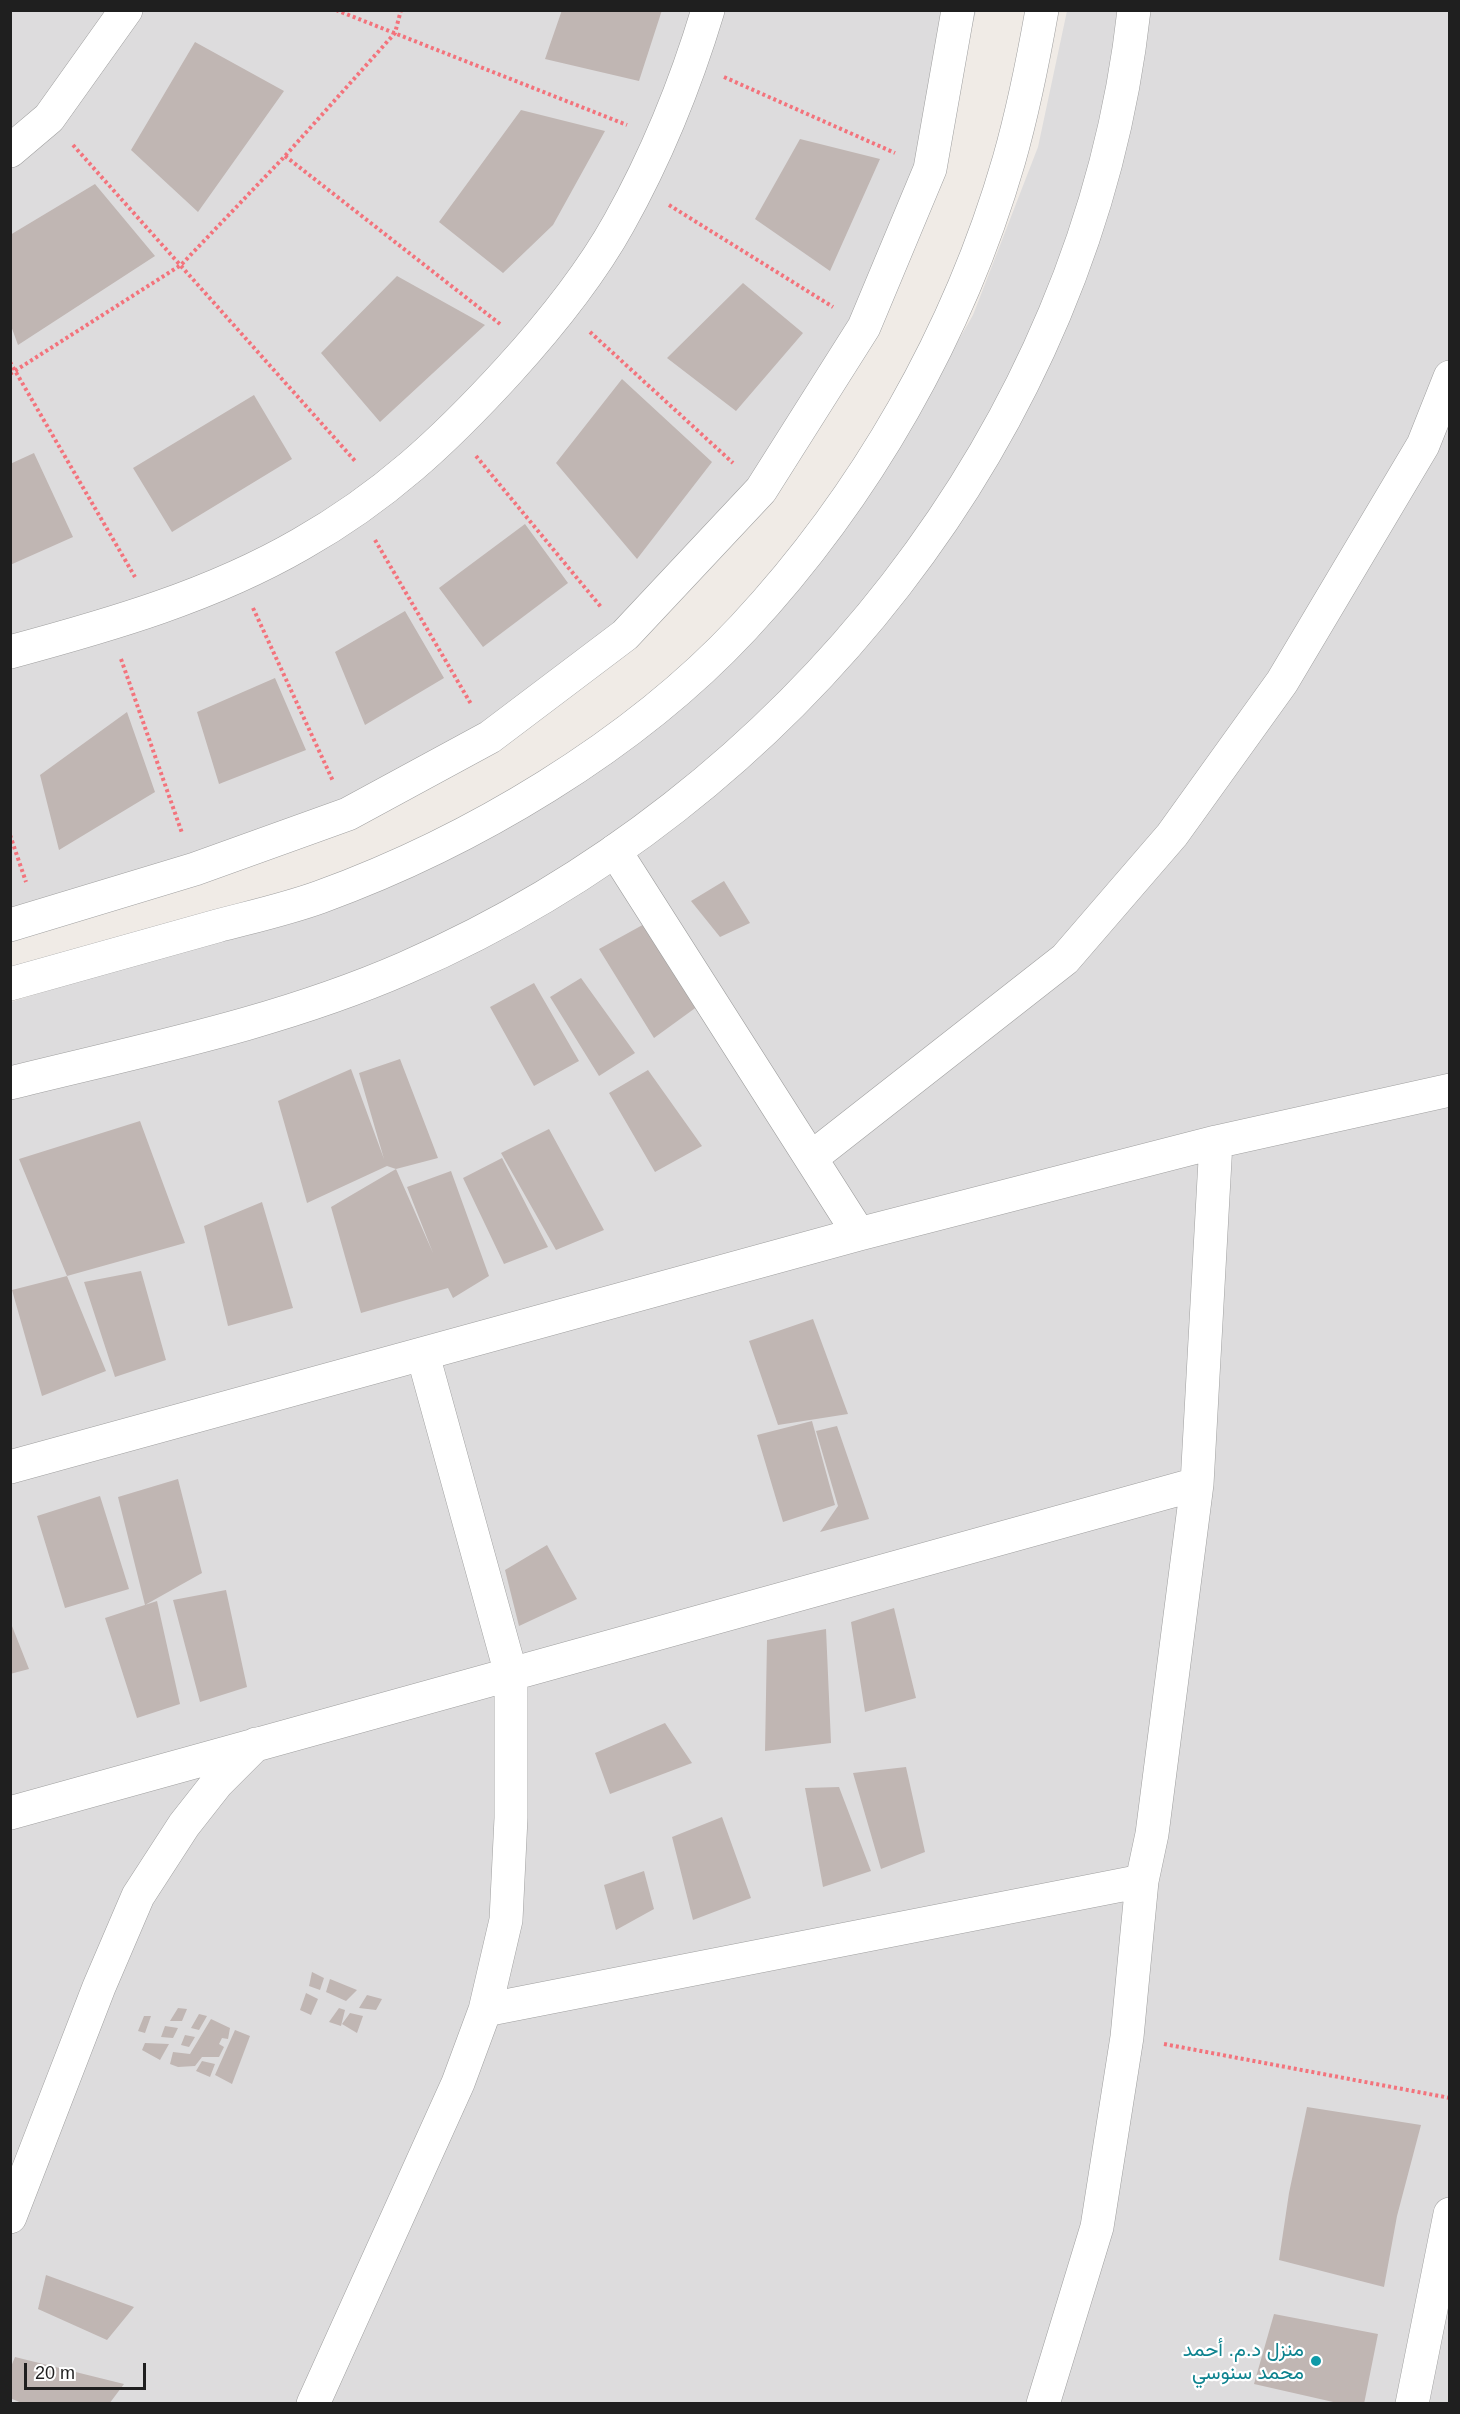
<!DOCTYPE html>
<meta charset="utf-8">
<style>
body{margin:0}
#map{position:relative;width:1460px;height:2414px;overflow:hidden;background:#f0ebe6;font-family:Arial,sans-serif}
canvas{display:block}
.frame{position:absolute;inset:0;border:12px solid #1f1f1f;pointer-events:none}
.scale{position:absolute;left:24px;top:2363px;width:122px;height:27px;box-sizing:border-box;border:3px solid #1f1f1f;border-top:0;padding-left:8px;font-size:18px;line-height:21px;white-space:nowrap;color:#1f1f1f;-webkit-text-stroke:4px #fff;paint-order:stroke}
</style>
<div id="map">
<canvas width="1460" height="2414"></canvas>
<div class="frame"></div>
<div class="scale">20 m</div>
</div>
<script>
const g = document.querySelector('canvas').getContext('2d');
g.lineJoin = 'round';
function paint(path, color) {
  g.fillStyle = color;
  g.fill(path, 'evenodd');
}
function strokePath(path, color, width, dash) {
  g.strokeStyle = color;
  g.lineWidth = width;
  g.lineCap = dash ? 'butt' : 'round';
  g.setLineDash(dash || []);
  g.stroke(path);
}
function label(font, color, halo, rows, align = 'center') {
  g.font = font + ' Arial,Vazirmatn,sans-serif';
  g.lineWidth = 4.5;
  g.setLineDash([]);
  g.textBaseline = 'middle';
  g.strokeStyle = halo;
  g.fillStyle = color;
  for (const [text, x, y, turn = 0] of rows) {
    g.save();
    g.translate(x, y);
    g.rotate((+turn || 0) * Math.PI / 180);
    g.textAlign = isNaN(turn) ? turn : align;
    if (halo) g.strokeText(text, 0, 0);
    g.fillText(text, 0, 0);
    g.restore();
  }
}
paint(new Path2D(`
 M10,11H976L953,104L914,214L772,472L642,603L519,702L382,785L248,840L11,915Z
 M1067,11H1449V2403L11,2404V1002L310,910L728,658L882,473L973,315L1038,147Z`), '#dddcdd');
paint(new Path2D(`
 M562,10H662L639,81L545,59Z
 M195,42L284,91L198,212L131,150Z
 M521,110L605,131L553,225L503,273L439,222Z
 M800,139L880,159L830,271L755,219Z
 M95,184L155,256L18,345L10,323V235Z
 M397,276L485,325L380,422L321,353Z
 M743,283L803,333L736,411L667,358Z
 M622,379L712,462L637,559L556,463Z
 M254,395L292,459L172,532L133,468Z
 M34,453L73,537L10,565V464Z
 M525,524L568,583L483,647L439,588Z
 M405,611L444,678L365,725L335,652Z
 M275,678L306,750L219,784L197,712Z
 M127,712L155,792L59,850L40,775Z
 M724,881L750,923L720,937L691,901Z
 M648,922L698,1006L654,1038L599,949Z
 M581,978L635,1053L599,1076L550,997Z
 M534,983L579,1061L534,1086L490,1007Z
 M400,1059L438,1158L396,1169L433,1253L407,1187L451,1171L489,1276L453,1298L448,1288L361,1313L331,1207L396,1169L387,1166L307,1203L278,1101L351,1069L384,1159L359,1073Z
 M648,1070L702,1146L655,1172L609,1093Z
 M140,1121L185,1243L67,1276L19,1159Z
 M549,1129L604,1230L556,1250L501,1153Z
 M502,1158L548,1247L504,1264L463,1178Z
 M262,1202L293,1308L228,1326L204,1226Z
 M141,1271L166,1360L115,1377L84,1282Z
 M67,1276L106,1371L42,1396L12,1290Z
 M813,1319L848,1414L778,1425L749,1341Z
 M812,1421L835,1505L783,1522L757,1435Z
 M837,1426L869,1519L820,1532L838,1506L816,1431Z
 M178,1479L202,1573L145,1605L118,1497Z
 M100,1496L129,1589L65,1608L37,1516Z
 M547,1545L577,1599L519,1626L505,1570Z
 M226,1590L247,1687L200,1702L173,1600Z
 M157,1601L180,1704L137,1718L105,1618Z
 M894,1608L916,1698L865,1712L851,1622Z
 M10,1621L29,1669L10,1674Z
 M826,1629L831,1743L765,1751L767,1640Z
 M665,1723L692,1763L610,1794L595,1753Z
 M906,1767L925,1852L881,1869L853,1773Z
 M839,1787L871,1871L823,1887L805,1788Z
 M722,1817L751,1898L693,1920L672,1837Z
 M644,1871L654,1909L616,1930L604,1885Z
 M312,1972L324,1978L320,1990L309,1986Z
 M330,1979L357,1990L346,2001L326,1992Z
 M306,1993L318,1999L311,2015L300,2010Z
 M367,1995L382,1999L376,2010L359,2008Z
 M178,2008L187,2009L182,2021H170Z
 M339,2008L345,2010L341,2026L329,2022Z
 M350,2013L363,2016L357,2033L342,2024Z
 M199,2014L207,2016L199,2030L191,2028Z
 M144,2016H151L145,2033L138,2031Z
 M211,2019L230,2028L228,2039L222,2038L219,2044L224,2047L219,2057H202L195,2066L178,2067L170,2064L173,2052L190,2054Z
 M165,2026L178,2028L173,2038L161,2037Z
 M235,2030L250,2036L232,2084L215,2075Z
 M185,2035L195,2037L189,2047L181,2045Z
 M145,2043L169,2044L160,2060L142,2050Z
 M202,2061L215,2064L210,2077L196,2071Z
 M1307,2107L1421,2125L1397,2216L1384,2287L1279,2260L1289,2193Z
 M46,2275L134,2307L107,2340L38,2309Z
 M1274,2314L1378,2334L1364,2404H1342L1254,2384Z
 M15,2357L124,2384L109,2404H24L10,2398V2369Z`), '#c0b6b3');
const minor = new Path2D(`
 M10,151L49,118L126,10
 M10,652C110,625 211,596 301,544C384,497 444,441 508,371C549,326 589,277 619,223C656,157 686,83 708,10
 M615,851L859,1234
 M10,925L195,869L348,814L490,737L625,635L761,490L864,327L930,169L958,10
 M811,1158L1065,959L1172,835L1282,682L1423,445L1450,377
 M10,1467L859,1234L1216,1142L1450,1090
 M10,1813L1197,1484
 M485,2010L1142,1881
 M10,2217L99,1987L138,1896L184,1825L217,1783L256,1744
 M313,2404L458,2083L485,2010L506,1920L511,1818V1674L423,1355
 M1043,2404L1097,2227L1127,2037L1142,1881L1152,1834L1197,1484L1216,1142
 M1412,2404L1450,2214`);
const tertiary = new Path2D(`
 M10,984C79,965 148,946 217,926C251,917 287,909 320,897C471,842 633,746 743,628C866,496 959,333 1009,160C1023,111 1033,61 1042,10
 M10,1083C143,1050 279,1023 405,968C788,802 1088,431 1134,10`);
strokePath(minor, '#a0a0a0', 34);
strokePath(tertiary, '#a0a0a0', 34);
strokePath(new Path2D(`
 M336,10L627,125
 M724,77L895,153
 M73,145L356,462
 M285,156L500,324
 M669,205L833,307
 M590,332L733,463
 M10,362L135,577
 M10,374L181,265L285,156L395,33L401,10
 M476,456L601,607
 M375,540L471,704
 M253,608L333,781
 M121,659L182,833
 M10,835L26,882
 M1164,2044L1450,2098`), '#f3737c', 4, [3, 3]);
strokePath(minor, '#fff', 33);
strokePath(tertiary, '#fff', 33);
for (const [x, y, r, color] of [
 [1316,2361,6,"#0f9aa8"]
]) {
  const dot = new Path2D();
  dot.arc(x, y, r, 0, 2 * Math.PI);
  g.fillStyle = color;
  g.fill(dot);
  strokePath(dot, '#fff', 2);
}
label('20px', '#0d838f', '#fff', [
 ["منزل د.م. أحمد",1304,2350],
 ["محمد سنوسي",1304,2373]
], 'right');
</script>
